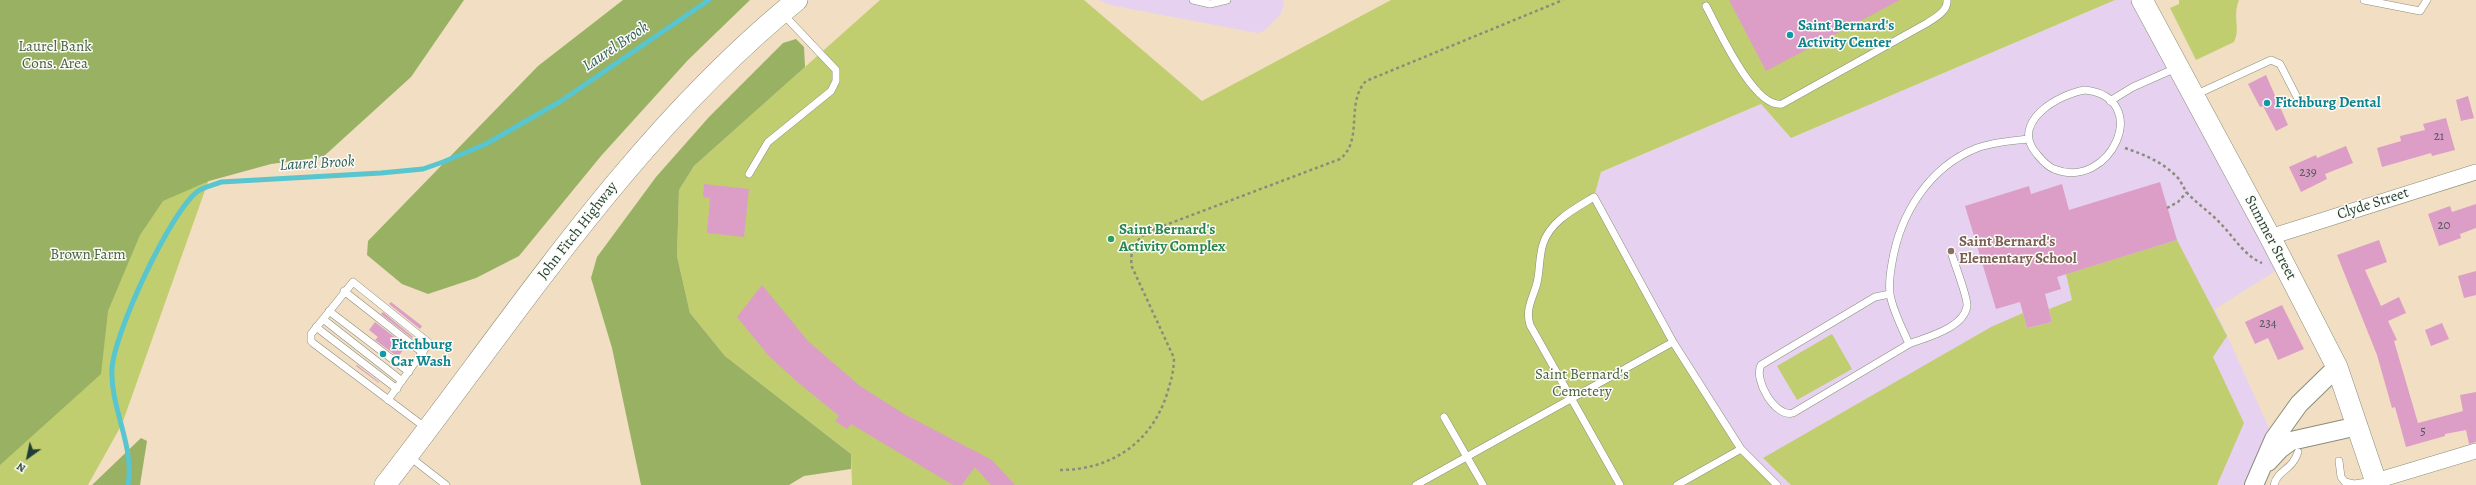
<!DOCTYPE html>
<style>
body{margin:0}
#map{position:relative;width:2476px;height:485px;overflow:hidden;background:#f2dec2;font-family:Alegreya,serif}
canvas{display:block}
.north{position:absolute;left:8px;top:437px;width:40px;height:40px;-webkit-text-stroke:3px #fdfcf7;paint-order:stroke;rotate:213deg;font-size:11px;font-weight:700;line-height:16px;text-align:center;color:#1f3d34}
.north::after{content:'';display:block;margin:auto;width:14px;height:18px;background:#1f3d34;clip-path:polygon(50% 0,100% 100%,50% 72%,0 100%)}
</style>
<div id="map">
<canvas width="2476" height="485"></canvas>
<div class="north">N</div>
</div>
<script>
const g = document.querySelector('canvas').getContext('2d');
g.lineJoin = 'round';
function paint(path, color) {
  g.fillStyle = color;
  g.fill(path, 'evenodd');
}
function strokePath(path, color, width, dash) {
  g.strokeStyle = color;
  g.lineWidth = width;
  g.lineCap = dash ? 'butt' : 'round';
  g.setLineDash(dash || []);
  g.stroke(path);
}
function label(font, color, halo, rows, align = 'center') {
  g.font = font + ' Alegreya,serif';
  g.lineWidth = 3;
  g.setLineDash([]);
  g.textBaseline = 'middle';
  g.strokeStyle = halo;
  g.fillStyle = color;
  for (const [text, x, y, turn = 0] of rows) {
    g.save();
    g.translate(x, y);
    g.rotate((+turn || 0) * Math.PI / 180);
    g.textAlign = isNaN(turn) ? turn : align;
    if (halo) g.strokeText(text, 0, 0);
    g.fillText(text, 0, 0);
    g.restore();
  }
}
paint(new Path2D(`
 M1099,0H1283L1284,6L1280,15L1264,31L1257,33L1110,5Z
 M2115,0H2142L2285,265L2215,309L2274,439L2254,485H1777L1741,449L1673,342L1594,197L1601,172L1761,104L1791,138Z`), '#e6d2f0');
paint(new Path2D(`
 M0,0H401L445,28L386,56L214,165L122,424L88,485H0Z
 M880,0H1084L1202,101L1391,0H2115L1791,138L1761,104L1601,172L1594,197L1673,342L1741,449L1777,485H852L851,454L725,356L690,313L677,256L679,190L694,166Z
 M2179,0H2239C2232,17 2241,28 2234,42L2196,60L2170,8L2179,4Z
 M2177,240L2227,336L2213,357L2244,423L2217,485H1791L1763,458L1991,327L2023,313L2027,328L2052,322L2049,309L2072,300L2066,274Z
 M1832,334L1852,369L1797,400L1777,366Z`), '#c0ce70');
paint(new Path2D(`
 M0,0H464L411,77L323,157L271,164L209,181L163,201L140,235L108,311L101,374L0,465Z
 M623,0H750L688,60L601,156L519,256L476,278L428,294L402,284L367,255L368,241L538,66Z
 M796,39L804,47L805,67L694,166L679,190L677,256L690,313L725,356L851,454V469L804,476L789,485H641L612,348L591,278L597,257L656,177L709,117L783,43Z
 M141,438L147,441L140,485H92Z`), '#98b162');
strokePath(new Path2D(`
 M128,485C135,446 110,408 112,369C114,333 170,212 198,191C204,187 214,185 221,182L381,173L423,169L443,162L486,144L561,101L709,0`), '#58c5cf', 5);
paint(new Path2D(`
 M1729,0H1900L1766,71Z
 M2266,75L2288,125L2276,131L2263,106L2260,107L2248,84Z
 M2468,96L2474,118L2461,121L2456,100Z
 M2446,118L2455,150L2432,156L2431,153L2382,167L2377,148L2401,141L2400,136L2425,130L2423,124Z
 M2346,146L2353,163L2325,174L2327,179L2301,192L2289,167L2316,155L2317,158Z
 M2160,182L2177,240L2057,277L2061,289L2045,294L2052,322L2027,328L2020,302L1996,309L1965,206L2029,186L2031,194L2062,184L2069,210Z
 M704,184L749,189L744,237L707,233L710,198L703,197Z
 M2476,204V228L2460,234L2461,238L2439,246L2428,214L2450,206L2452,212Z
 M2379,240L2387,262L2365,270L2381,306L2399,297L2406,313L2388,321L2397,340L2394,341L2418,423L2463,411L2460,395L2476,392V442L2469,444L2466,430L2445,434V436L2406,447L2395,407L2392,408L2377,355L2337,255Z
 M2476,271V295L2464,298L2458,276Z
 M762,285L808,341L860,386L904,414L992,460L1015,485H991L975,467L962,485H953L851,424L847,429L835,421L839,416L795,380L768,355L737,317Z
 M391,302L422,326L420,329L389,304Z
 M2282,305L2304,349L2278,360L2268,338L2255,344L2245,322Z
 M383,312L413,337L412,338L381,314Z
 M375,322L406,346L398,357L375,340L378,337L369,330Z
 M2442,323L2449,339L2431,346L2425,330Z
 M357,365L379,382V383L356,366Z`), '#dc9ec6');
const service = new Path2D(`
 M1193,0L1210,4L1227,0
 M2364,0L2420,11L2427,0
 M1706,6C1718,28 1754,109 1782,104L1927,23C1935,18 1948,11 1947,0
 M2085,90C2154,98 2110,192 2054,169C2046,166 2041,159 2036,153C2010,122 2059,94 2085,90Z
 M2195,95L2271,60L2280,64L2300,103
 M2110,101L2133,87L2176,68
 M749,174L768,142L831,91L836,81V70L783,14
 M344,291L423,353
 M1890,294L1875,297L1761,365C1753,379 1775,418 1793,413L1909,344C1903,330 1895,315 1891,299C1888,288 1890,274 1892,263C1900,214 1929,167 1977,148C1993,142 2012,141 2028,139
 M329,311L409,372
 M323,319L402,381
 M316,327L397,389
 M1909,344C1927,337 1964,328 1967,306C1968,298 1955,265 1952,255
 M388,400L429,343L353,282L311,334V341L313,343L410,416L426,428
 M1444,417L1483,485
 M410,457L446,485
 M2339,461L2341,477L2345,482L2354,484L2374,481
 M1416,485L1673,342
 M1620,485L1530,325C1525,309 1533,298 1537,283C1540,270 1539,256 1543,244C1550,221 1576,208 1594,197L1673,342L1741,449L1777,485
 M1677,485L1741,449
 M2274,485C2278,469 2292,471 2298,452`);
const minor = new Path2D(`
 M2270,237L2476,172
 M2376,481L2476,451`);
const tertiary = new Path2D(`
 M2268,462L2280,449L2291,441L2358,426
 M2254,485L2274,439L2299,404L2337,367`);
const secondary = new Path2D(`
 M2142,0L2270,237L2337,367L2377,485
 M385,485C515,318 631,135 797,0`);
strokePath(service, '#888e7b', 8);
strokePath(minor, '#888e7b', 16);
strokePath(tertiary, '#888e7b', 20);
strokePath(secondary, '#888e7b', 22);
strokePath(new Path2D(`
 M2125,148C2145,155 2163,162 2178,178C2182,183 2184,189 2188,194C2199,205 2212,214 2222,225C2235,239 2245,256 2262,263
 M2167,208L2178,202L2187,192
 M1060,470C1109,470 1149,445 1166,397C1170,384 1174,372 1174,358L1132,267C1129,252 1135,241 1147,232L1340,159C1364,140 1345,103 1366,81L1563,0`), '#888e7b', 2.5, [3, 3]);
strokePath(service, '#fff', 7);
strokePath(minor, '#fff', 15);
strokePath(tertiary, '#fff', 18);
strokePath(secondary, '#fff', 21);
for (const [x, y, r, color] of [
 [1790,35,4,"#0f9aa8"],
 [2267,103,4,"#0f9aa8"],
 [1111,239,4,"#2e9e5b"],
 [1951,251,4,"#8d6e63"],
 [383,354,4,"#0f9aa8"]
]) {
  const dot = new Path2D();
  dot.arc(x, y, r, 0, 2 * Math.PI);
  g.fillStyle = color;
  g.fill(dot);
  strokePath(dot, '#fdfcf7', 1.5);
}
label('13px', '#4e5558', null, [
 ["21",2439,137],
 ["239",2308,173],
 ["20",2444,226],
 ["234",2268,324],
 ["5",2423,432]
]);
label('bold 15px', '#0d838f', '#fdfcf7', [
 ["Saint Bernard's",1798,26],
 ["Activity Center",1798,43],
 ["Fitchburg Dental",2275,103],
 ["Fitchburg",391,345],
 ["Car Wash",391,362]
], 'left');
label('15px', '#476143', '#fdfcf7', [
 ["Laurel Bank",55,47],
 ["Cons. Area",55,64],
 ["Brown Farm",88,255],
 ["Saint Bernard's",1582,375],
 ["Cemetery",1582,392]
]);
label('15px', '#1f3d34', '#fdfcf7', [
 ["Clyde Street",2373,204,-18],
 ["John Fitch Highway",578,231,-52],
 ["Summer Street",2270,238,62]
]);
label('bold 15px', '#27864d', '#fdfcf7', [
 ["Saint Bernard's",1119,230],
 ["Activity Complex",1119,247]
], 'left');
label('bold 15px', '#785e54', '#fdfcf7', [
 ["Saint Bernard's",1959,242],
 ["Elementary School",1959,259]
], 'left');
label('italic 16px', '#2d5f5b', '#fdfcf7', [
 ["Laurel Brook",616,47,-34],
 ["Laurel Brook",317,164,-3]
]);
</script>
